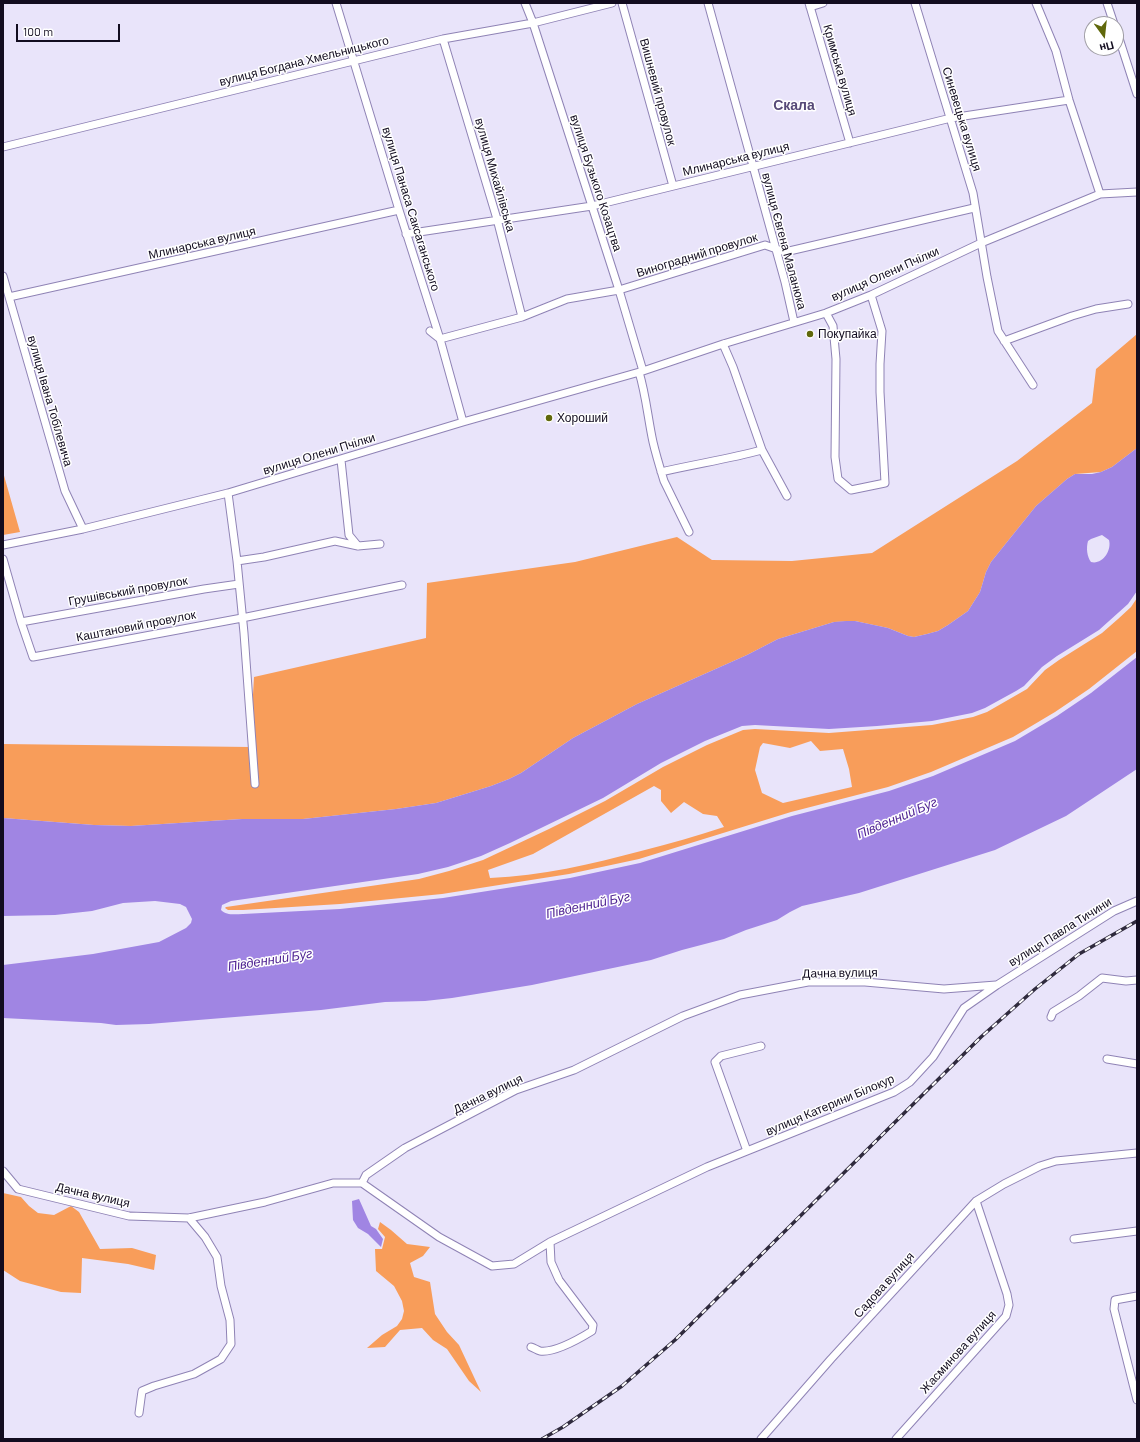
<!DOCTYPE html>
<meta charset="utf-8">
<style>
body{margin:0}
#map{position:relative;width:1140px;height:1442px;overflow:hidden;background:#e9e4fa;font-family:Barlow,sans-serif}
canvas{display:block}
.frame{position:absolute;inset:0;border:4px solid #120c1f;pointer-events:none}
.north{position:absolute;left:1084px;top:16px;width:40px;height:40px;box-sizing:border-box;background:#fff;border:1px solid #a09ea5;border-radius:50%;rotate:165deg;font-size:11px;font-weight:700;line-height:16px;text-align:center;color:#120c1f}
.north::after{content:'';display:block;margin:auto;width:14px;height:18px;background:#60680b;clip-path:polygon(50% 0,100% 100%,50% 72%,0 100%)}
.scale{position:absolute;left:16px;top:24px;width:104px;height:18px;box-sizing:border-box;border:2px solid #120c1f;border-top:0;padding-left:5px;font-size:12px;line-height:14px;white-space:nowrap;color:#120c1f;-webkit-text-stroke:3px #fff;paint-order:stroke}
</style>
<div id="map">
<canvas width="1140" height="1442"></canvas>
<div class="frame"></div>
<div class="north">Пн</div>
<div class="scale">100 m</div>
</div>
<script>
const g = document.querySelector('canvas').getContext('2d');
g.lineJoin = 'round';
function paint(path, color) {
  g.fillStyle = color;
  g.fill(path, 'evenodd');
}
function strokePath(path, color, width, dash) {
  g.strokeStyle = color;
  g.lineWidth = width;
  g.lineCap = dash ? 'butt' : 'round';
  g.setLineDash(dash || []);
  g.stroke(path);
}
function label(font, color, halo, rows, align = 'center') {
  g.font = font + ' Barlow,sans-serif';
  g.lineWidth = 3;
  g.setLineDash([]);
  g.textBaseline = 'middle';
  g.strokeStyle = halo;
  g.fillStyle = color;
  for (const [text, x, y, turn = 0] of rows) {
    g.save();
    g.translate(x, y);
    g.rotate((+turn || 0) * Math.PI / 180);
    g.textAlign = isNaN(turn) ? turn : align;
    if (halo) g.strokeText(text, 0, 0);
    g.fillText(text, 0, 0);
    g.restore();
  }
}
paint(new Path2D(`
 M1137,334V448L1112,467L1101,472L1075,474L1067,479L1036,506L991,562L986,572L980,592L968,611L948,625L938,631L927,634L914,637L908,636L888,628L855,621L834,622L778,639L747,655L637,704L573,738L521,773L509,779L491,786L436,803L396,809L303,819H242L131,826L94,825L3,818V744L250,747L254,677L426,638L427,583L575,562L677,537L712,560L792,561L872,553L1017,461L1092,403L1096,369Z
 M3,472L20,532L3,535Z
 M1137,598V651L1089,689L1055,712L1013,737L931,772L888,787L791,812L639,859L569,874L442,894L340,904L243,910H228L225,908L226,907L419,879L449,871L483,860L549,829L605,801L663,767L707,745L743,730L755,729L829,733L932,725L973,717L987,712L1027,689L1045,670L1059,660L1102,633L1118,619L1131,607ZM811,741L820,751L843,749L849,769L852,787L783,803L762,793L755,770L760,747L763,743L790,748ZM654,786L661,790V801L671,813L684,802L703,814L717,816L724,827C697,836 669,844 641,851C592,864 541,876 490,878L488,870L533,854Z
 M3,1193L21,1197L29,1206L38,1213L54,1215L71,1206L79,1212L100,1249L132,1248L156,1255L154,1270L128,1264L82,1258L81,1293L61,1292L20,1281L3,1270Z
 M380,1222L391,1230L407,1244L430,1247L423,1256L410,1263L414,1277L430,1282L435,1314L447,1332L459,1345L481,1392L469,1381L447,1349L433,1340L422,1328L400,1330L385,1347L367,1348L382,1335L397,1326L402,1319L404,1311L402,1301L394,1286L376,1271L375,1249H382L385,1237L378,1229Z`), '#f89d5a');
paint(new Path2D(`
 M1137,448V591L1128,604L1099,630L1057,656L1042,667L1024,686L1016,691L985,708L972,713L932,721L877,726L829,729L755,725L742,726L705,741L661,763L603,798L510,843L481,856L448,867L418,874L231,901L222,905L221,910C227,916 236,914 243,914L340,909L443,898L570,878L640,863L792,816L889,791L933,776L1015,741L1057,716L1091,693L1137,657V769L1066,816L995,850L859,893L802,906L790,912L777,920L746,930L724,939L682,950L651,960L532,985L452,998L425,1001L385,1002L321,1010L149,1024L116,1025L101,1023L3,1018V965L93,954L159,942L186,928L191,923L192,919L186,907L180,904L155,901L123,903L92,911L55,915L3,916V818L94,825L131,826L242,819H303L396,809L436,803L491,786L509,779L521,773L573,738L637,704L747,655L778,639L834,622L846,621H855L874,625L888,628L908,636L914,637L927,634L938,631L948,625L968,611L980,592L986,572L991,562L1036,506L1067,479L1075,474H1092L1101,472L1112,467ZM1102,535L1109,540C1112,551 1102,565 1091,562C1087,557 1086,548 1088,541L1091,539Z
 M359,1199L371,1226L376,1229L383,1239L381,1247L368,1234L358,1228L353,1220L352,1201Z`), '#a085e3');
const minor = new Path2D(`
 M336,3L399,210L440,339L463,422
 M525,3L533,23L619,290L643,371
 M622,3L673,186
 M708,3L785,282L794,322
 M809,3L850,143
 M915,3L973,193L987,277L998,331L1033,385
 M1036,3L1056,51L1069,100L1100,194
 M1107,3L1114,24
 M810,7L823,3
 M1116,29L1137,94
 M443,39L497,219L522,317
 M3,147L443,39L533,23L612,3
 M406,234L592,206L951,118L1069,100
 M3,276L65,491L83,529
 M9,297L399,210
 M826,313L833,326L836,359L835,457L838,479L851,490L885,483L880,392V364L882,331L871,295
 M430,331L440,339L522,317L567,299L619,290L765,245L785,252L974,208
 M1004,341L1072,316L1096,309L1128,304
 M723,344L733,367L762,450L787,496
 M639,372C646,395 648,419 653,442C656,455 660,468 664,481L689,532
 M341,460L349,535L358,546
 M661,472C695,464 729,459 762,450
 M228,493L237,561L244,633L255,784
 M3,545L83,529L228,493L463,422L643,371L723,344L826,313L871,295L981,243L1100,194L1137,192
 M3,559L21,622L33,657L242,618L402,585
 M237,561L264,557L335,541L358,546L380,544
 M21,622L204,589L239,584
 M1051,1017L1053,1012L1079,996L1102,978L1126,981L1137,980
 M1107,1059L1137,1064
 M747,1151L715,1062L721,1056L761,1046
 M3,1171L18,1189L129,1216L189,1218L265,1202L333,1183H362
 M362,1183L439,1237L492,1266L514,1264L550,1242L707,1167L894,1092L910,1082L933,1057L964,1008L997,985L1114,911L1137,901
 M362,1183L366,1175L405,1148L516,1090L574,1070L683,1016L740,995L808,982H865L944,989L996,985
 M1074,1239L1137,1231
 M1137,1296L1115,1300L1114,1309L1137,1400
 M531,1347C534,1348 537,1350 540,1351C555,1353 579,1339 592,1331L593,1325L559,1280L551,1262L550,1242
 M139,1413L142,1391L154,1386L194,1374L221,1359L231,1344L230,1320L221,1286L217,1257L205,1237L189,1218
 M761,1439L831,1359L976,1201L1004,1184L1040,1166L1056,1161L1137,1153
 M896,1439L1006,1316L1009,1305L1007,1294L976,1201`);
strokePath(minor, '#8f83b5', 9);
strokePath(minor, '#fff', 7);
const rail = new Path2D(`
 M542,1439L563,1427L622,1386L675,1340L981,1037L1035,989L1079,954L1137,921`);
strokePath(rail, '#2f2a3d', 3.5);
strokePath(rail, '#fff', 2, [6]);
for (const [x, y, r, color] of [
 [810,334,4,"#60680b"],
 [549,418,4,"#60680b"]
]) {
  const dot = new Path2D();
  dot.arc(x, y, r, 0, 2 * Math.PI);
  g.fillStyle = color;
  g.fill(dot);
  strokePath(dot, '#fff', 1.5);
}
label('12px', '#120c1f', '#fff', [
 ["вулиця Богдана Хмельницького",304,61,-14],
 ["Кримська вулиця",840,70,74],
 ["Вишневий провулок",658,92,75],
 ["Синевецька вулиця",962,119,73],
 ["Млинарська вулиця",736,159,-14],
 ["вулиця Михайлівська",495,175,74],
 ["вулиця Бузького Козацтва",596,183,72],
 ["вулиця Панаса Саксаганського",411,209,73],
 ["вулиця Євгена Маланюка",784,241,75],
 ["Млинарська вулиця",202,243,-13],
 ["Виноградний провулок",697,255,-17],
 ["вулиця Олени Пчілки",885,274,-24],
 ["вулиця Івана Тобілевича",50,401,74],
 ["вулиця Олени Пчілки",319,454,-17],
 ["Грушівський провулок",128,591,-10],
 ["Каштановий провулок",136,626,-11],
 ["вулиця Павла Тичини",1060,932,-32],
 ["Дачна вулиця",840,973,-1],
 ["Дачна вулиця",488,1094,-26],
 ["вулиця Катерини Білокур",830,1105,-23],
 ["Дачна вулиця",93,1195,13],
 ["Садова вулиця",884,1285,-48],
 ["Жасминова вулиця",958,1352,-48]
]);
label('12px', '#120c1f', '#fff', [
 ["Покупайка",818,334],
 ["Хороший",557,418]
], 'left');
label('italic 13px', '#512694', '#fff', [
 ["Південний Буг",897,818,-23],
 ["Південний Буг",588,905,-12],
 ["Південний Буг",270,960,-9]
]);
label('bold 14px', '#574a78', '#fff', [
 ["Скала",794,105]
]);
</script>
